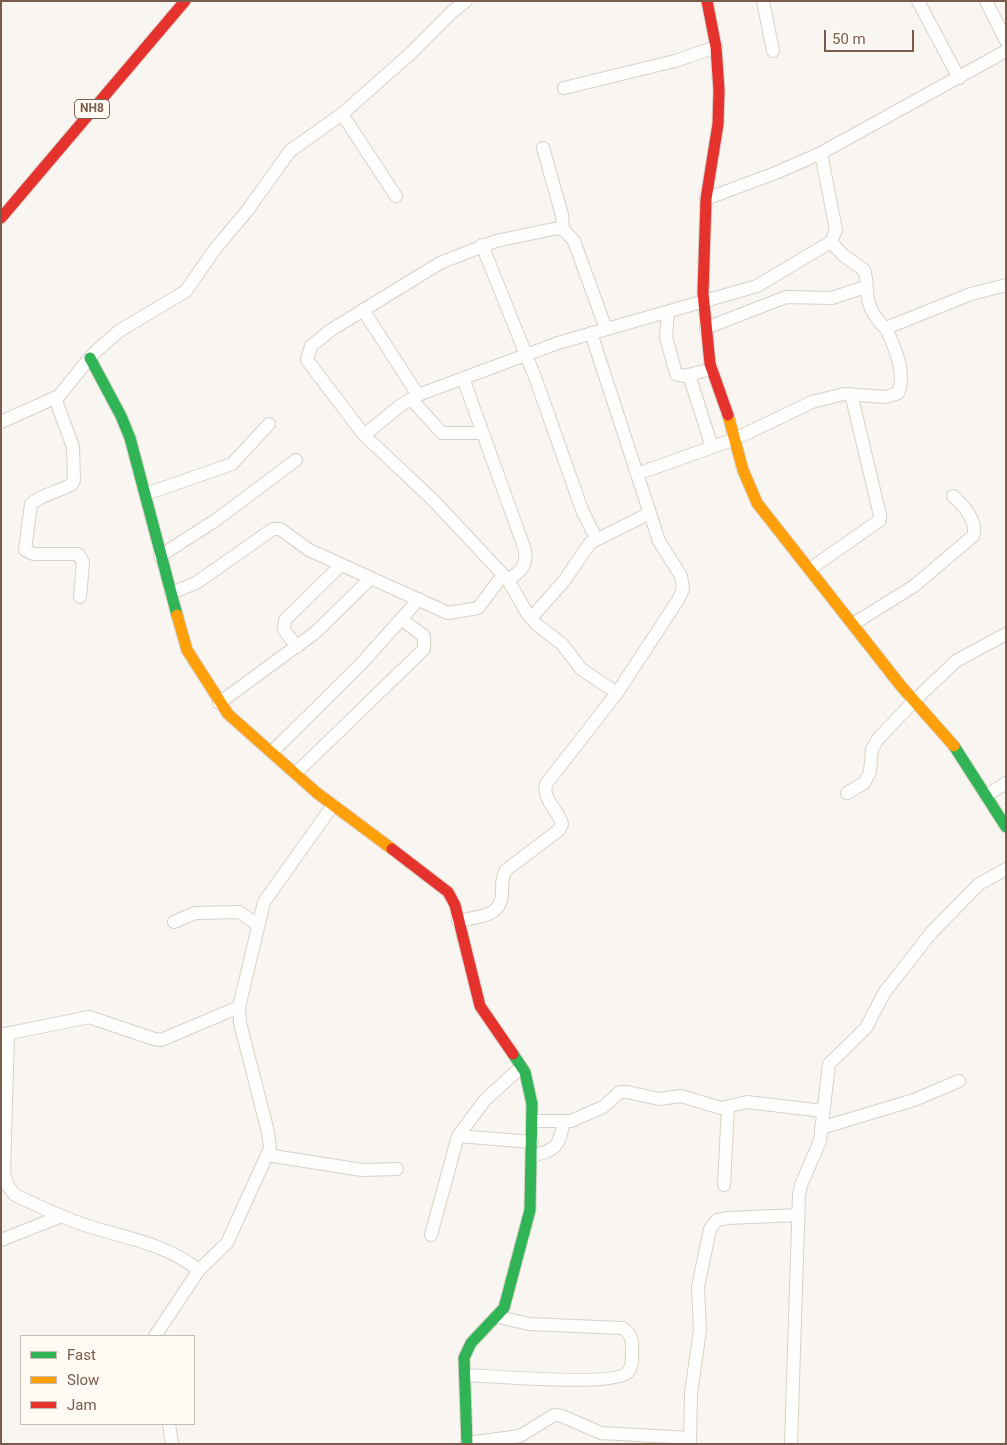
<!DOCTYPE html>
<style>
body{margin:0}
#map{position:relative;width:1007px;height:1445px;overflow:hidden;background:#f9f5f0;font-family:Roboto,sans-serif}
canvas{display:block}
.frame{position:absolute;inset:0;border:2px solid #7a5c4d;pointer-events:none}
.legend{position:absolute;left:20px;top:1335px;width:175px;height:90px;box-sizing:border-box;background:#fffaf3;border:1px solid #cabbb1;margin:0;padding:6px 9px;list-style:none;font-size:15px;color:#7a5c4d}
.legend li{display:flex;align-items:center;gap:10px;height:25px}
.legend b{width:25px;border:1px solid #cabbb1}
.scale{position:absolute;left:824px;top:30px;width:90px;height:22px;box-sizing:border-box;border:2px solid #7a5c4d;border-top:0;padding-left:6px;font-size:15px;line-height:18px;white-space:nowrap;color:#7a5c4d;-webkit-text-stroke:4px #fffaf3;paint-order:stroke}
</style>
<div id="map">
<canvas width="1007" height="1445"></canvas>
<div class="frame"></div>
<ul class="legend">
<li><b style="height:6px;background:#30b455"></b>Fast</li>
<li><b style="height:6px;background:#ff9f0a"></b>Slow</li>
<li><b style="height:6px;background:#e5322d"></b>Jam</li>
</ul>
<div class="scale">50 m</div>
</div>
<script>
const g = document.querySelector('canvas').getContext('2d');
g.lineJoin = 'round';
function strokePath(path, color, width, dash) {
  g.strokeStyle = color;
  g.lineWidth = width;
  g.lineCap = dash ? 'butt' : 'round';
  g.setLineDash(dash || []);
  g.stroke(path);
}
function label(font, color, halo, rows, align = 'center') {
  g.font = font + ' Roboto,sans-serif';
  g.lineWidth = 4;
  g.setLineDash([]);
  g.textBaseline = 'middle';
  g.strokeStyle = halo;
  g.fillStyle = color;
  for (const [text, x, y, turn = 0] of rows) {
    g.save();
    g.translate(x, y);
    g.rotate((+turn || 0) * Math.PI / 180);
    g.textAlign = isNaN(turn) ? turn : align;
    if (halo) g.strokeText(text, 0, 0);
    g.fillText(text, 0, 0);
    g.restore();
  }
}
const street = new Path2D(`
 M763,1L773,51
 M918,1L959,78
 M986,1L1006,41
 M564,88L675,61L716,47
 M342,114L396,196
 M543,148L562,215L563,229
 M706,199L778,172L821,153L1006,51
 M831,242L843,255L864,270C870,288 863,298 875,316C879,321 881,325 886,328L971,294L1006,285
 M482,245L535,377L582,510L596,538
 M363,310L418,395
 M668,312L666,337L676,374L684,376L712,369
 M706,328L786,297L832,298L865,287
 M606,329L574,241L565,231L558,228L496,241L440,263L331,330L311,346L307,360L364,435L433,500L508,580L527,613L536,624L562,644L581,669L617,693
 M689,375L712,447
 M463,378L525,550C527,567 521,571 508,580
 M55,398L73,447L74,480L72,484C59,492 42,494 31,504L25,550L33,554H78L83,562L80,597
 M411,399L442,433H483
 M1,422L59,396L92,355L119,331L186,291L215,249L247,211L290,151L342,114L410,54L452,12L466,1
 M364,435L401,405L418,395L558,343L757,286L831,242L836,230L821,153
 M637,474L735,439L812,402L844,394L886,397L898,393C907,373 894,346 886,328
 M146,494L232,464L269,424
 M160,556L216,520L296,460
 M810,569L880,520V515L851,394
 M171,593L196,583L273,529H280L309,550L448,613L478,608L503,575
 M531,618L564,581L590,543L650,513
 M853,624L914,586L973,536C978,521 963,505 953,496
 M297,647L284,630L285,620L341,565
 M219,703L316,632L371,578
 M272,752L361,664L419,599
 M296,773L424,649V636L401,619
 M847,793L864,783L870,772L872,749L878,739L914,701L956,661L1006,634
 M986,796L1006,783
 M458,921C479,916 501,918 502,893C502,884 502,877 506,870L559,830L562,824C558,809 542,800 546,784L617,693L678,600L683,589L681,576L659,541L591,333
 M174,922L195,913L239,912L258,925
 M8,1033L4,1174L8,1186L15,1195C36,1205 59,1216 82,1224C126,1239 160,1241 199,1270
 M1,1035L89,1017L154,1039L161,1040L239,1007
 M533,1121H571L603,1107L620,1092H627L659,1099L681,1096L721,1108L747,1102L823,1111
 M821,1128L914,1100L959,1081
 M458,1136L532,1142
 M267,1155L362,1170L397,1169
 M532,1156C558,1149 558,1147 564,1122
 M724,1185L728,1107
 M431,1235L458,1136L485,1100L521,1067
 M1,1240L62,1216
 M155,1336L199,1270L227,1243L267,1155L270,1148L268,1132L240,1023L239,1007L264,902L333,805
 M465,1375C490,1376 616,1387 628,1372C633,1366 632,1357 632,1350C633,1340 631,1333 622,1328L529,1324L499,1317
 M169,1424L172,1444
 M467,1443L520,1436L554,1415L562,1416L601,1433L690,1438
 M690,1444L691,1393L700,1330L698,1287L710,1229L717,1220L728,1218L799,1215
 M791,1444L799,1195L801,1185L820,1141L829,1064L866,1028L884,993L931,933L979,884L1006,869`);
const fast = new Path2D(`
 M90,358L121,416L130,438L177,615
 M954,746L1006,827
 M467,1444L464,1358L471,1343L504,1308L530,1210L532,1104L525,1072L513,1054`);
const slow = new Path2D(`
 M728,415L743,470L757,503L901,686L954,746
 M177,615L187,650L228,714L317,793L392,849`);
const jam = new Path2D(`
 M707,1L716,47L719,90L718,124L706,199L703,293L710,364L728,415
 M1,218L185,1
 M392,849L448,892L455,905L480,1006L513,1054`);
strokePath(street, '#d7d1cb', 14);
strokePath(fast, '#d9d2cb', 13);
strokePath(slow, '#d9d2cb', 13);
strokePath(jam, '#d9d2cb', 13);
strokePath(street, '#fefefd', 12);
strokePath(fast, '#30b455', 11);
strokePath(slow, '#ff9f0a', 11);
strokePath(jam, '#e5322d', 11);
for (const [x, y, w] of [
 [92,109,35]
]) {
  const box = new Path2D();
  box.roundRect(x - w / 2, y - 9.5, w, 19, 4);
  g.fillStyle = '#fffaf3';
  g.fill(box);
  strokePath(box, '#7a5c4d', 1);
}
label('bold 12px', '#7a5c4d', null, [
 ["NH8",92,109]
]);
</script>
